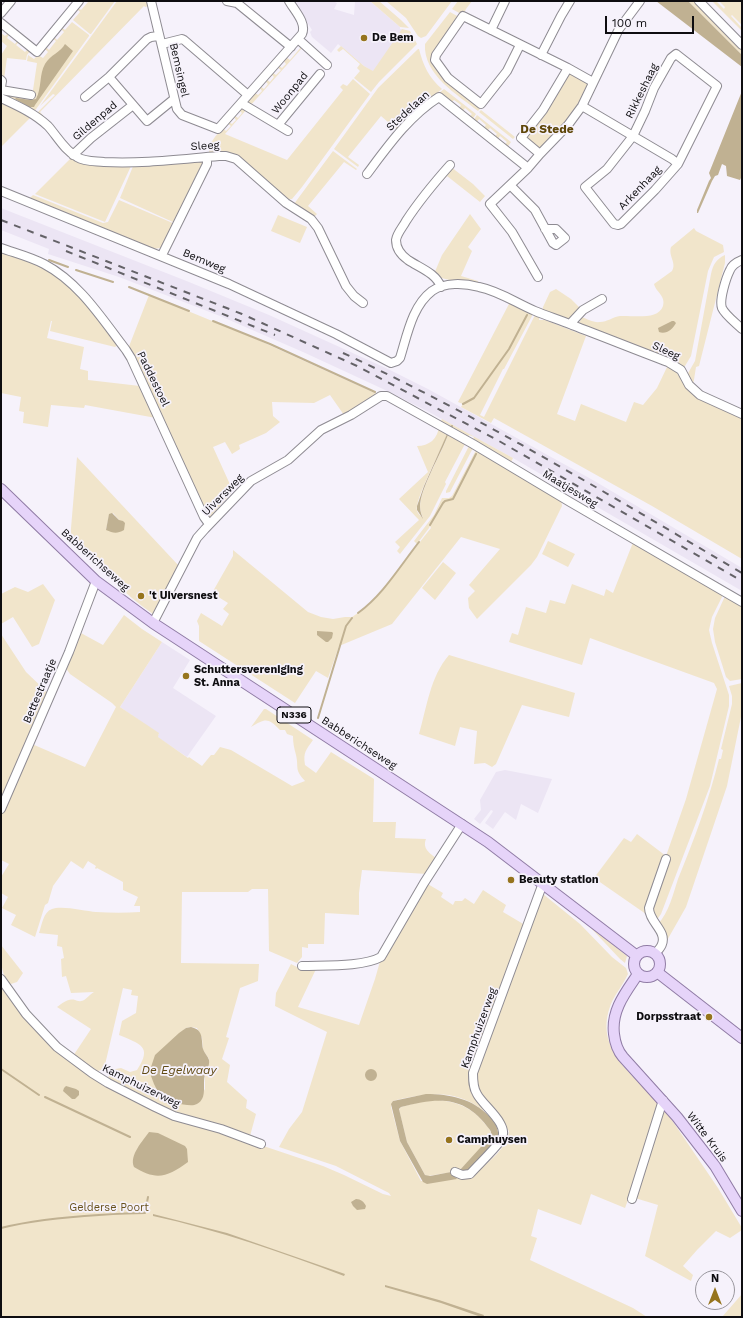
<!DOCTYPE html>
<style>
body{margin:0}
#map{position:relative;width:743px;height:1318px;overflow:hidden;background:#f6f2fb;font-family:"Work Sans",sans-serif}
canvas{display:block}
.frame{position:absolute;inset:0;border:2px solid #0e0d10;pointer-events:none}
.north{position:absolute;left:695px;top:1270px;width:40px;height:40px;box-sizing:border-box;background:#f6f2fb;border:1px solid #99969d;border-radius:50%;rotate:0deg;font-size:11px;font-weight:700;line-height:16px;text-align:center;color:#0e0d10}
.north::after{content:'';display:block;margin:auto;width:14px;height:18px;background:#96741d;clip-path:polygon(50% 0,100% 100%,50% 72%,0 100%)}
.scale{position:absolute;left:605px;top:16px;width:89px;height:18px;box-sizing:border-box;border:2px solid #0e0d10;border-top:0;padding-left:5px;font-size:12px;line-height:14px;white-space:nowrap;color:#0e0d10;-webkit-text-stroke:3px #f6f2fb;paint-order:stroke}
</style>
<div id="map">
<canvas width="743" height="1318"></canvas>
<div class="frame"></div>
<div class="north">N</div>
<div class="scale">100 m</div>
</div>
<script>
const g = document.querySelector('canvas').getContext('2d');
g.lineJoin = 'round';
function paint(path, color) {
  g.fillStyle = color;
  g.fill(path, 'evenodd');
}
function strokePath(path, color, width, dash) {
  g.strokeStyle = color;
  g.lineWidth = width;
  g.lineCap = dash ? 'butt' : 'round';
  g.setLineDash(dash || []);
  g.stroke(path);
}
function label(font, color, halo, rows, align = 'center') {
  g.font = font + ' "Work Sans",sans-serif';
  g.lineWidth = 3.5;
  g.setLineDash([]);
  g.textBaseline = 'middle';
  g.strokeStyle = halo;
  g.fillStyle = color;
  for (const [text, x, y, turn = 0] of rows) {
    g.save();
    g.translate(x, y);
    g.rotate((+turn || 0) * Math.PI / 180);
    g.textAlign = isNaN(turn) ? turn : align;
    if (halo) g.strokeText(text, 0, 0);
    g.fillText(text, 0, 0);
    g.restore();
  }
}
paint(new Path2D(`
 M294,1H333L337,3L334,9L354,15L355,1H370L400,27V29L410,31L382,77L364,66L338,44L331,53L312,37L310,32L312,30Z
 M1,208L189,282L269,315L388,369L428,389L591,479L742,568V591L513,458L429,412L383,389L303,352L220,316L119,277L48,254L49,249L1,230Z
 M162,642L190,660L173,688L216,716L187,757L157,737L159,734L120,707Z
 M505,770L552,779L538,813L521,804L516,820L505,812L493,829L485,823L492,813L493,811L491,810L480,824L474,819L481,810L480,800L496,772Z`), '#ece5f4');
paint(new Path2D(`
 M87,1H115L91,34H90L73,20L80,12L76,8L77,7L81,10L88,2Z
 M117,1H149V6L145,7L144,6L40,112L72,149L76,150L73,151L37,113L55,95L53,94L40,106Z
 M370,1H379L401,20L409,28L400,27Z
 M386,1H452L426,36L421,38L418,36L406,18Z
 M458,1H472L466,9L464,13L461,14L452,9Z
 M688,1H694L742,49V55Z
 M712,1H716L724,9L725,7L719,1H742V25L732,15L731,16L742,28V31Z
 M450,12L459,17L433,62L444,79L480,109L478,111C458,95 423,75 425,44Z
 M72,22L89,35V36L34,112L1,94V92L32,97L37,63L27,61L28,55L34,59L38,55L43,58L48,52L44,48L45,46L49,50L56,41L52,38L53,36L57,40L64,32L60,28L61,27L65,30Z
 M402,29L410,31L417,44L379,82L371,92L354,78L360,71L357,68L360,64L343,49L339,52L337,50L341,46L364,66L373,71Z
 M9,32L10,33L7,38L15,44L18,40L20,41L16,45L25,52L29,48L31,50L27,55L26,60L7,58L4,79L1,77V55L7,46L1,41V33L5,36Z
 M302,46L303,47L250,106L248,100L254,92L258,95L262,91L259,87L260,86L264,89L268,84L265,81L266,79L270,82L274,77L271,74L272,72L276,75L281,70L277,67L278,65L282,68L286,64L283,60L286,57L290,60Z
 M418,49H419C423,65 429,78 442,89L413,113L396,129L381,116L348,157L359,165L358,167L334,149L378,88Z
 M568,74H570L587,82L588,87L570,118L540,150L527,140L526,135Z
 M353,79L370,94L302,187L292,199H286L246,165L209,152C208,144 217,134 223,128L226,131L231,126L227,123L229,122L232,124L236,120L233,116L234,115L238,118L242,113L239,110L243,107L247,109L225,134L287,160L343,90L340,87L343,84L347,86Z
 M444,89L476,114L472,120L469,117L472,114L465,108L462,112L459,109L461,105L454,100L451,103L439,93Z
 M1,100L32,116L1,147Z
 M481,110L515,137L513,139L479,112Z
 M477,115L511,142L507,148L504,145L507,142L500,136L497,140L494,137L497,134L490,128L487,131L483,129L486,125L479,119L476,123L473,121Z
 M333,151L357,169L356,170L344,162L308,206L317,214L314,217L294,204Z
 M72,157L132,164L105,222L35,194Z
 M200,159L204,162L175,223L120,198L134,164Z
 M451,167L473,184L485,196L480,202L447,176L435,189L433,187Z
 M33,195L103,223L108,222L119,200L175,224L163,246L160,248L154,249L29,199Z
 M470,214L481,229L468,247L472,251L461,276L478,281V283C463,282 447,282 434,274L442,255Z
 M278,215L307,227L300,243L271,231Z
 M694,228L696,231L723,245L724,252L714,257L708,271L691,356L685,366L682,367L578,325L582,317C587,319 594,323 600,322C607,322 613,317 620,316C631,315 658,321 663,306C666,296 656,292 654,284L672,271C677,263 668,256 671,247Z
 M1,251L30,260L50,270L76,292L119,344L115,347L50,331L52,321H51L47,338L84,347L80,369L88,371V380L140,386L156,418L85,405L84,408L51,405L48,427L23,423L24,412L19,411L21,397L1,393Z
 M725,255V263L699,366L696,367L693,386L687,375L695,361L711,274C713,265 716,259 725,255Z
 M556,289L571,299L581,309L567,321L542,312L543,307L550,292Z
 M149,295L256,339L377,394L344,415L330,395L314,403L272,402L273,416L280,422L266,433L239,445L240,449L232,454L225,442L213,447L233,491L210,517L208,515L128,349Z
 M510,302L532,313V316L504,369H503L480,415L484,417L535,315H540L539,320H545L586,336L557,414L575,421L581,404L626,422L634,402L643,405L657,388L668,365L674,369L689,390L742,416V559L652,506L494,418L491,423L461,407L463,404L458,402Z
 M442,419L513,458L510,464L472,441L474,437L469,435L468,439L440,423Z
 M439,426L466,442L445,482L446,484L430,516L400,554L397,551L400,547L395,542L419,520L399,499L428,472L417,446C429,446 438,439 439,426ZM447,434L448,435C441,455 421,487 420,507C420,511 422,515 423,518C421,516 418,514 417,511C414,500 442,449 447,434Z
 M470,444L473,448L450,492L446,493V491Z
 M476,450L561,499L562,506L537,557L531,565L477,619L469,608L468,598L475,591L469,585L500,549L461,537L392,624L339,646L328,678L316,671L295,703L199,641V626L197,621L201,613L222,626L229,614L223,609L228,603L212,593L233,556V550L308,612L321,617L333,619L345,617H352L368,606L373,601L431,528L430,526L429,528L417,544L414,541L434,515L442,498H449L452,496Z
 M77,457L179,566L156,613L153,614C122,593 97,565 70,540ZM113,513L119,520L106,530L109,516Z
 M634,540L724,593L712,617L709,630L712,643L729,695V706L710,786L661,914L656,921L594,878L624,838L631,842L637,834L666,856L686,799L717,689L714,683L590,638L582,665L509,642L512,633L518,635L526,607L546,613L550,600L565,604L572,584L604,596L606,589L613,593Z
 M548,541L575,554L568,567L542,554Z
 M443,562L456,573L435,600L422,588Z
 M43,584L55,600L39,644L32,647L13,617L1,624V594L15,587L28,592Z
 M726,594L742,603V679L730,681L726,677L715,642L713,629L715,618Z
 M124,615L142,629L162,642L120,707L159,733L158,737L188,758L189,757L202,766L211,755H214L220,747L231,750L292,786L305,781C294,769 299,768 296,755C294,748 293,743 293,736L287,734L285,730H280C268,718 266,718 251,727L264,709H266L313,740C306,750 303,752 305,765L316,773L331,752L374,779L373,822H396L395,838L426,839C422,849 430,853 437,859L427,874L362,870L359,893V915L325,913L324,944H308V948L302,947V957L297,963L269,951L268,889H252L248,892H182L181,963L259,964L258,981L240,988L226,1037L229,1038L222,1059L230,1065L227,1082L247,1100L246,1108L256,1114L250,1136L211,1122L173,1111L151,1102L108,1079L110,1070L121,1068L130,1072L137,1070C153,1046 140,1044 119,1035L122,1021L136,1013L138,996L131,995L132,990L123,988L104,1069L95,1072L73,1056L91,1029L57,1007C63,1003 68,998 75,1000C76,1000 79,1002 81,1001C85,1001 90,994 94,992L71,993L66,976L62,977L61,959L64,958L62,947L57,946L58,935L39,933C42,925 43,912 52,909C61,905 86,911 96,912C111,913 126,913 140,912V906H134L138,897L123,890V882L97,868L96,869L95,868L96,866L88,861L83,869L71,861L53,886L48,903L45,905L35,937L11,925L16,915L2,908L8,897L1,893V877L9,864L1,860V813L32,744L85,767L116,707L112,703L70,674L65,667L79,632L103,645ZM191,1027L197,1028L202,1038L203,1050L209,1059L207,1070L205,1074V1089L197,1104L191,1105L176,1103L170,1096L165,1093L156,1055L186,1028Z
 M1,634L26,672L48,693L1,801Z
 M449,655L575,693L569,717L522,705L496,764L492,767L485,763L474,764L477,731L460,727L455,746L419,734C427,707 430,677 449,655Z
 M742,683V712L727,786L686,907L665,944L658,924C669,912 673,894 678,879C694,840 709,800 719,759H721L723,750L721,749L732,704V696L729,686Z
 M426,883L443,893L441,897L453,905L455,901H462L465,898L474,904L483,890L506,905L503,912L525,925L472,1069L476,1097L484,1111C455,1088 426,1093 393,1101L391,1107L400,1141L421,1181L456,1179L457,1175L475,1174C488,1162 507,1149 509,1131C496,1115 480,1099 475,1078L543,894L580,924L612,957L626,968L628,974C623,985 615,994 611,1004C593,1049 633,1074 659,1103L634,1184L625,1208L591,1194L581,1225L538,1209L531,1236L537,1238L530,1260L633,1308L647,1317H1V982L32,1024L100,1081L201,1125L323,1166L344,1175L383,1194L391,1196L389,1193L336,1166L279,1147L289,1129L302,1112L327,1032L275,1006L276,993L291,964L301,969L317,967L298,1007L359,1025L375,979L381,958Z
 M589,926L627,956L625,963L620,959Z
 M1,945L23,973L17,982L11,984C0,976 1,959 1,945Z
 M438,1100C458,1102 473,1108 485,1124C488,1127 491,1130 491,1135L488,1141L459,1171L428,1176L425,1175L407,1142L399,1110L401,1107L423,1101Z
 M663,1110H665L718,1188L742,1228V1230L730,1238L716,1231L697,1250L683,1266L693,1275L691,1281L645,1256L658,1205L635,1198Z
 M742,1294V1317H722Z`), '#f1e5cb');
paint(new Path2D(`
 M656,1H688L742,55V67Z
 M65,44L73,51L35,105L34,107H29L15,99L16,98L30,100L36,99C42,88 39,74 45,64C50,55 61,52 65,44Z
 M742,91V176L740,180L727,176L726,166L722,164L718,175L715,176L712,181L698,213H697V210L709,181L711,178L709,173Z
 M672,321H674L676,323C673,329 666,335 659,332L658,328Z
 M447,434L448,435C441,454 420,489 420,507C420,512 422,515 423,519L417,510V506L424,486Z
 M112,513L119,520L123,521L125,523L124,530C117,534 113,533 106,530L109,514Z
 M317,631L332,632L333,633L332,638L328,642H326L317,635Z
 M191,1027C204,1030 201,1039 203,1049C204,1053 208,1056 209,1060C210,1066 206,1070 205,1075C202,1084 208,1098 197,1104C192,1107 182,1104 176,1103L170,1096L157,1090L154,1084L151,1076V1067L155,1055L179,1033L186,1028Z
 M365 1075a6 6 0 1 1 12 0a6 6 0 1 1-12 0Z
 M66,1086L76,1089L79,1091V1095L75,1099H72L63,1091L64,1088Z
 M426,1094C450,1094 473,1099 489,1116C496,1123 499,1129 498,1139L470,1172L459,1171L490,1137L491,1132L490,1130C465,1095 439,1097 401,1107L399,1109L407,1142L425,1175L430,1176L451,1172L457,1179L427,1184L423,1182L400,1141L391,1104L393,1101Z
 M149,1132L158,1133L185,1146L187,1149L188,1162C168,1177 156,1181 134,1167C129,1155 143,1141 149,1132Z
 M356,1199C361,1199 364,1202 366,1206L365,1209L357,1210L353,1206L351,1202Z
 M153,1214L227,1233L345,1274L344,1276C281,1252 218,1230 153,1216Z
 M385,1285L439,1300L484,1315L483,1317H481L441,1303L385,1287Z`), '#c0b192');
strokePath(new Path2D(`
 M49,260L68,267
 M76,270L113,282
 M129,287L189,311
 M213,321L270,344L375,392
 M463,404L474,398L509,349L527,315
 M451,427L452,426
 M430,525L443,503L445,501L453,499L476,454
 M358,613C383,595 400,566 419,542
 M318,718L346,626L352,618
 M1,1069L39,1095
 M45,1097L130,1137
 M1,1228C33,1220 65,1217 99,1215C114,1214 130,1213 145,1213L148,1197`), '#c0b192', 2);
const minor = new Path2D(`
 M151,1L177,109L182,115L218,129L302,34C307,23 294,10 289,1
 M227,1L237,3L291,47
 M699,1L742,45
 M1,13L11,1
 M1,23L37,52L79,1
 M491,30L505,1
 M298,39L327,65
 M162,44L182,39L184,40L248,95
 M520,45L507,71L481,104L448,78L435,60L436,55L463,16L568,68L593,82
 M676,54L717,86L678,164L655,190L621,224L618,225L614,224L585,187L607,169L633,136L645,111L654,88L671,58Z
 M541,55L561,16L570,1
 M568,68L543,110L521,138L540,154L568,125L582,106L619,29L640,1
 M109,77L147,121L174,99
 M1,80L2,81L1,87
 M1,90L31,95
 M85,97L109,77L147,39L151,37L158,36
 M1,98C18,106 34,113 48,126C57,136 65,151 77,157C85,162 95,161 104,162C142,164 181,159 219,156H226L236,159L286,203L311,219L318,228L346,286L354,296L363,303
 M241,103L288,131
 M582,106L672,159L678,164
 M278,125L320,74
 M73,155L91,138L133,105
 M367,174C388,146 409,116 439,97L528,168
 M510,185L535,210L553,243L556,245L565,238L556,229H545
 M1,191L229,284L336,334L391,363L397,361L400,358C407,336 412,306 432,291C445,282 464,283 479,287C499,291 516,303 535,311C547,316 560,320 572,325C604,337 636,350 668,362L681,370L689,385L700,395L742,414
 M1,248C15,253 31,257 44,264C80,283 102,319 126,350L131,358L204,517L209,524
 M162,255L207,164V157
 M742,260C737,262 732,265 730,270C726,278 719,300 722,308C725,315 736,323 742,329
 M538,277L512,232L490,204L528,168L540,154
 M441,287C436,273 420,268 408,260C401,255 396,249 396,240C397,233 403,227 406,221C419,201 434,183 450,165
 M570,324L583,310L602,299
 M153,623L197,538L205,529L251,481L288,460L321,430L351,415L381,396H387L473,444L570,502L742,602
 M1,809L69,652L96,581
 M655,954C657,951 661,948 662,944C667,931 649,922 649,908L666,859
 M302,966C324,965 363,967 381,957L424,883L462,824
 M1,979L26,1014L57,1047L92,1073L108,1083L155,1107L174,1116L221,1129L261,1144
 M455,1172L462,1175L470,1174C479,1164 493,1151 501,1140C511,1125 483,1106 477,1094C473,1088 473,1080 473,1073L543,883
 M632,1199L663,1100`);
const major = new Path2D(`
 M1,489L96,581L153,623L488,842L637,956
 M634 964a13 13 0 1 1 26 0a13 13 0 1 1-26 0Z
 M657,972L742,1038
 M638,974C626,992 611,1010 614,1034C615,1043 617,1050 623,1057L677,1117L715,1166L742,1211`);
strokePath(minor, '#8e8b92', 10);
strokePath(major, '#907ca5', 12);
strokePath(minor, '#fff', 8);
strokePath(major, '#e6d4f9', 10);
strokePath(new Path2D(`
 M1,220L242,314L357,366L499,441L742,581
 M66,251L275,335
 M343,353C481,417 611,496 742,573`), '#646267', 2, [7, 7]);
for (const [x, y, r, color] of [
 [364,38,4,"#96741d"],
 [141,596,4,"#96741d"],
 [186,676,4,"#96741d"],
 [511,880,4,"#96741d"],
 [709,1017,4,"#96741d"],
 [449,1140,4,"#96741d"]
]) {
  const dot = new Path2D();
  dot.arc(x, y, r, 0, 2 * Math.PI);
  g.fillStyle = color;
  g.fill(dot);
  strokePath(dot, '#f6f2fb', 1.5);
}
for (const [x, y, w] of [
 [294,715,34]
]) {
  const box = new Path2D();
  box.roundRect(x - w / 2, y - 8, w, 16, 3);
  g.fillStyle = '#f6f2fb';
  g.fill(box);
  strokePath(box, '#0e0d10', 1);
}
label('bold 10px', '#0e0d10', null, [
 ["N336",294,715]
]);
label('bold 11px', '#0e0d10', '#f6f2fb', [
 ["De Bem",372,38],
 ["'t Uiversnest",149,596],
 ["Schuttersvereniging",194,670],
 ["St. Anna",194,683],
 ["Beauty station",519,880],
 ["Dorpsstraat",701,1017,"right"],
 ["Camphuysen",457,1140]
], 'left');
label('11px', '#0e0d10', '#f6f2fb', [
 ["Bemsingel",179,70,77],
 ["Rikkeshaag",642,91,-64],
 ["Woonpad",290,93,-51],
 ["Stedelaan",408,111,-42],
 ["Gildenpad",95,121,-40],
 ["Sleeg",205,146,-3],
 ["Arkenhaag",640,188,-46],
 ["Bemweg",204,261,23],
 ["Sleeg",666,351,25],
 ["Paddestoel",153,379,64],
 ["Maatjesweg",570,489,31],
 ["Uiversweg",223,495,-45],
 ["Babberichseweg",95,560,42],
 ["Bettestraatje",40,691,-67],
 ["Babberichseweg",359,743,33],
 ["Kamphuizerweg",479,1028,-70],
 ["Kamphuizerweg",141,1086,26],
 ["Witte Kruis",707,1137,53]
]);
label('11px', '#68511b', '#f6f2fb', [
 ["Gelderse Poort",109,1208]
]);
label('bold 12px', '#5e4608', '#f6f2fb', [
 ["De Stede",547,129]
]);
label('italic 12px', '#604a13', '#f6f2fb', [
 ["De Egelwaay",179,1070]
]);
</script>
